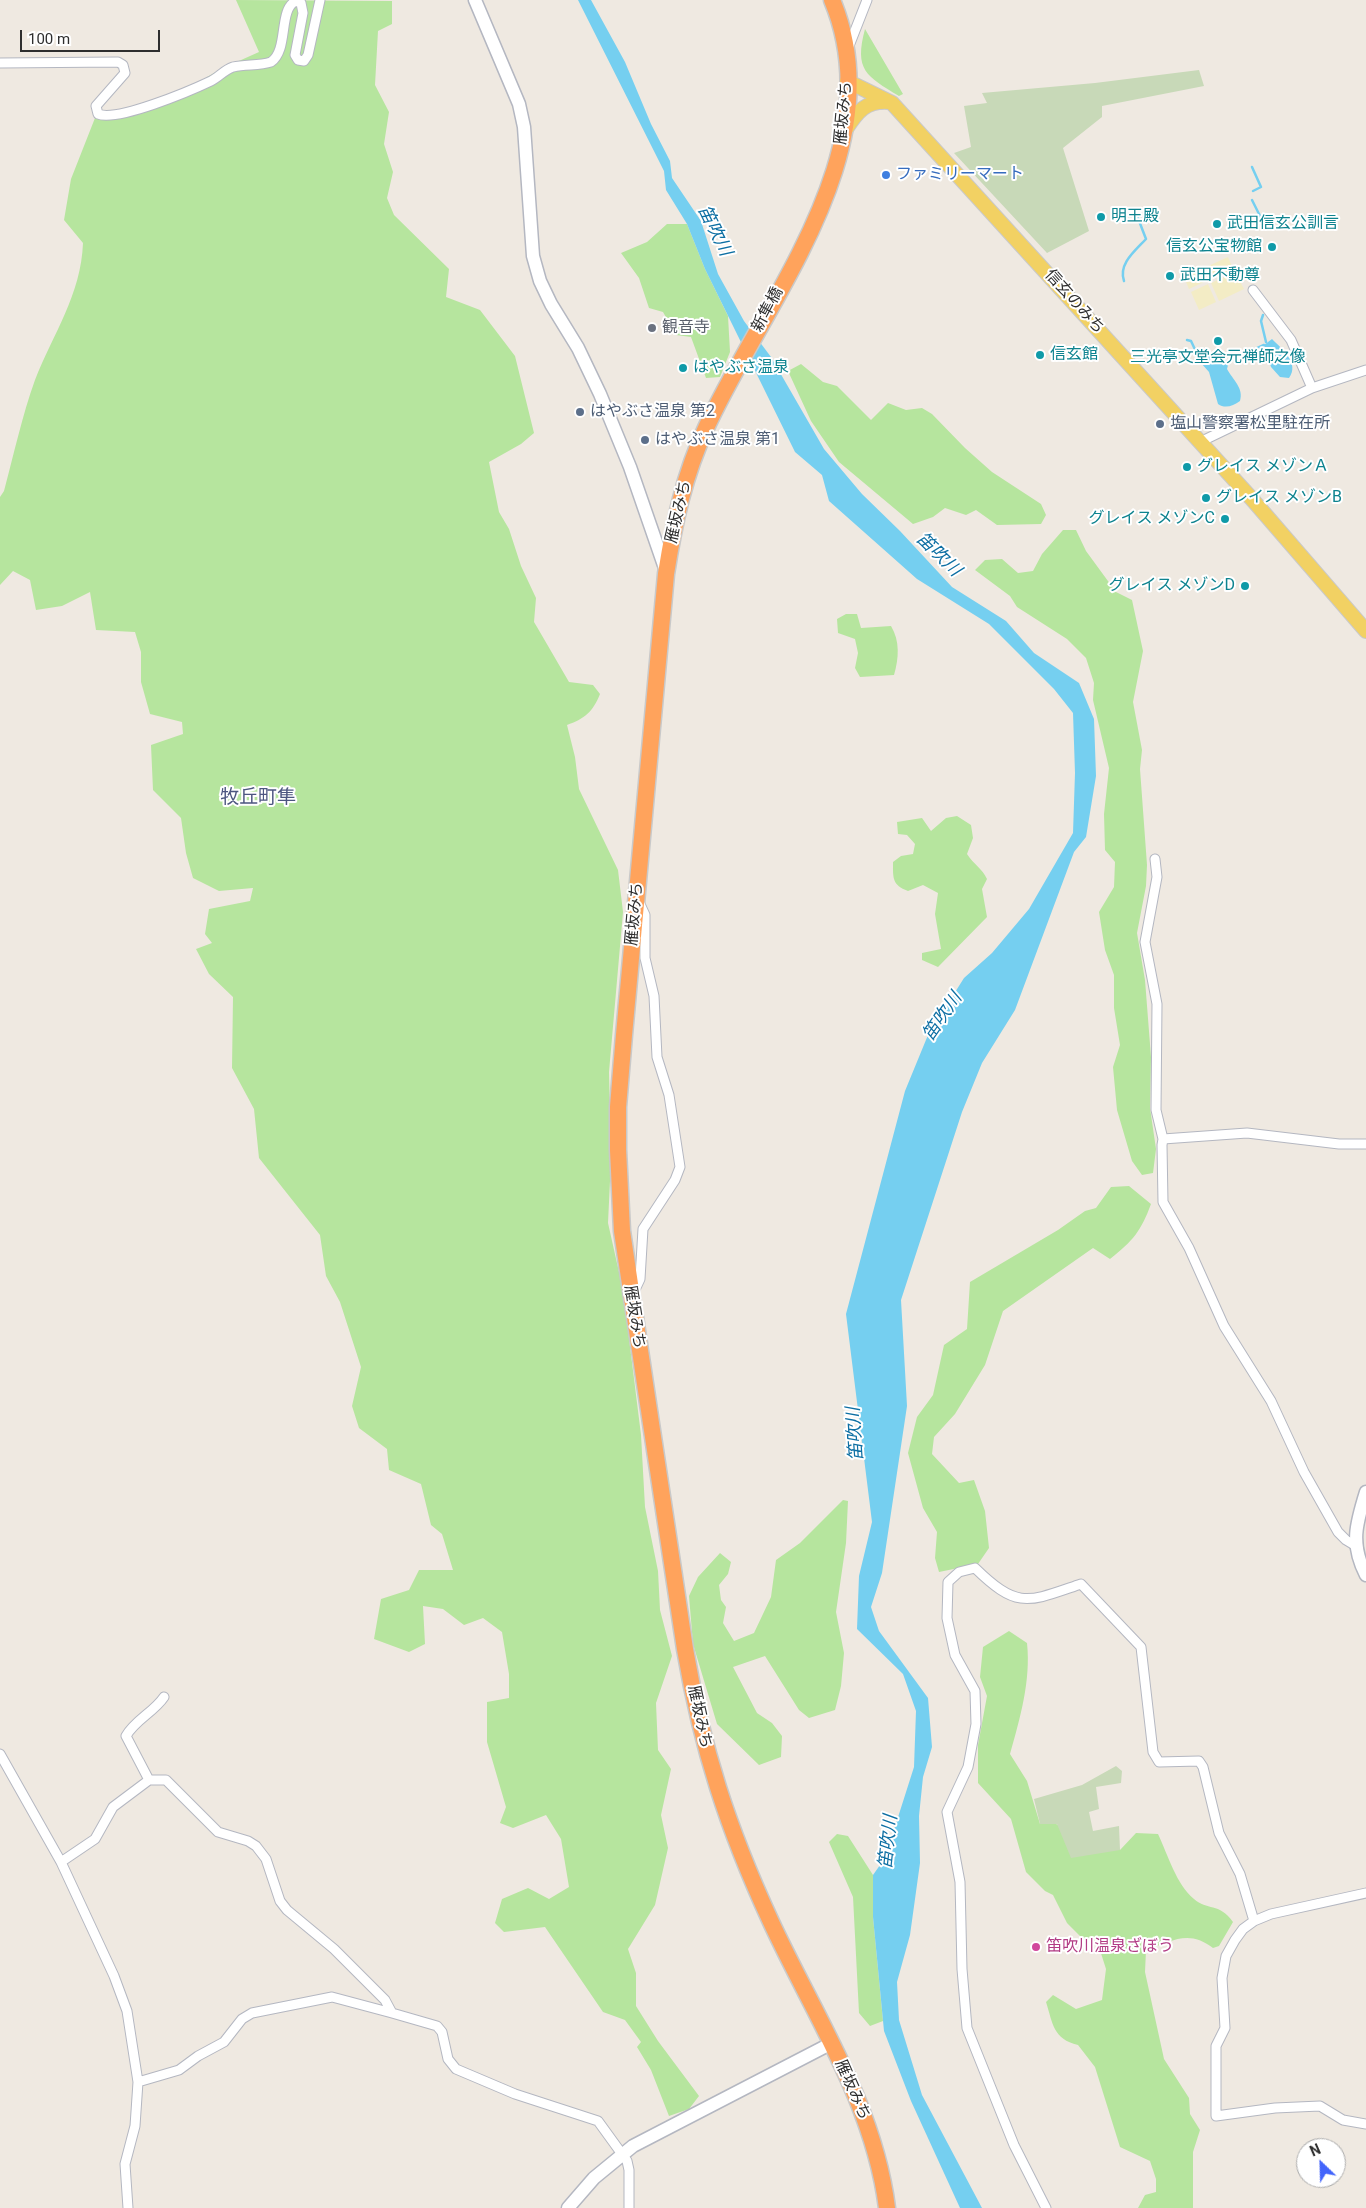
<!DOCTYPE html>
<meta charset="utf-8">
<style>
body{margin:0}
#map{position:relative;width:1366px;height:2208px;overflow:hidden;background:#efe9e1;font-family:Roboto,sans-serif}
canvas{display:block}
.north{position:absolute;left:1296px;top:2138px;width:50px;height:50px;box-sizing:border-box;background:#fff;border:1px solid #ababab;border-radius:50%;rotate:336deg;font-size:14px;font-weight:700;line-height:20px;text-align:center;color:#2e2e2e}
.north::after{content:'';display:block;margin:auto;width:18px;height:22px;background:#4264fb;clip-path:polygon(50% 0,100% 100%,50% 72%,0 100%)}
.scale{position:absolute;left:20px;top:30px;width:140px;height:22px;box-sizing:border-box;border:2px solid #2e2e2e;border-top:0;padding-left:6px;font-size:15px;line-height:18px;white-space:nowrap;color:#2e2e2e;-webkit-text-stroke:4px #fff;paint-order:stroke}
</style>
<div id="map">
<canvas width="1366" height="2208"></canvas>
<div class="north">N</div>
<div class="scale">100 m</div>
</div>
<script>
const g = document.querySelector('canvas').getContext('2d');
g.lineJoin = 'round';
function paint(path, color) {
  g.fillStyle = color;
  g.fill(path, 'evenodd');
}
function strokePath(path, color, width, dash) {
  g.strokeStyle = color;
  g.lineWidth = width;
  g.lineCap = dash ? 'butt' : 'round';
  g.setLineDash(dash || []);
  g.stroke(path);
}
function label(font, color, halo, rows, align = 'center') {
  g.font = font + ' Roboto,"Noto Sans JP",sans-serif';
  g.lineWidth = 4;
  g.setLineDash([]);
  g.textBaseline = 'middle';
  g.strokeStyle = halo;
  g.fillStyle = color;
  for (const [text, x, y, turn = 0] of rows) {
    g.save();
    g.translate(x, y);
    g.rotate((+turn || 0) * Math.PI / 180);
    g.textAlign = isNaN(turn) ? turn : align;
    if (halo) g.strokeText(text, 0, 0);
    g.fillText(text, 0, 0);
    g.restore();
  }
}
paint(new Path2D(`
 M236,0L392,1V24L378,31L375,85L389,112L384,144L393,172L387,198L394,215L449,269L446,297L480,310L515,356L534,433L521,444L489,462L499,512L509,529L521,566L536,598L534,622L537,627L569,682L593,685L600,694C593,712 584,719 567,725L575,757L579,789L618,870L623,912L609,1072L611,1160L608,1223L623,1290L641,1435L645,1507L658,1571L660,1610L672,1656L656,1703L658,1750L671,1769L661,1815L668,1848L655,1905L628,1949L636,1973V2006L658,2041L699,2096L689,2109L669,2116L651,2070L637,2047L641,2042L625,2020L603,2012L545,1927L504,1932L495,1923L502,1899L528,1888L549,1899L569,1887L561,1839L546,1815L513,1828L500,1823L506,1807L487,1742V1702L509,1698V1674L502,1632L483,1618L464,1625L443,1609L423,1606L425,1644L409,1652L374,1639L381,1599L409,1590L419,1570H453L442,1534L431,1525L421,1484L389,1470L387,1449L359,1428L352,1406L361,1367L340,1302L326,1276L320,1235L259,1158L254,1109L232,1068L233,997L209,974L196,949L212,943L205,934L209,909L250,901L253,888L219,891L193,878L186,853L181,818L153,790L151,745L183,734L182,722L150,714L141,682V652L135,632L96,630L90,592L62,606L36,610L30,580L13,571L0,585V497L4,491C14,454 22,416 35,380C53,334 81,295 83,243L64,220L71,179L95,118L142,107L176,95L221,69L259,52Z
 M865,29L903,94L899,96C866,76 854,70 865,29Z
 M667,224H687L705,269L728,316L730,352L720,377L706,378L691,337L676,335L663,312L649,308L639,278L621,253L647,242Z
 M801,364L823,382L837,386L871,420L888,403L906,410L922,408L932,414L965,448L992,472L1041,504L1046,515L1041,524L997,525L976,510L966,515L945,508L933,517L913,524L839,462L811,421L788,371Z
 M1063,530H1076L1086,551L1116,592L1132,600L1143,651L1133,702L1142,750L1140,769L1147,865L1146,886L1137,933L1145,980L1151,1057L1150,1108L1156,1149L1153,1173L1142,1175L1132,1161L1117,1110L1113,1067L1120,1045L1114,1008V975L1105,950L1099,912L1114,887L1115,862L1105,850L1104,814L1109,768L1093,700L1094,683L1086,658L1067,639L1017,607L1010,596L975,570L985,560L1002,559L1018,573L1033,571L1042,554Z
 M846,614H857L861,628L891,626C900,641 899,658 894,675L860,677L855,668L858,653L855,639L838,633L837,619Z
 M957,816L971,825L973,838L967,854C974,865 982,868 987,879L982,889L987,917L938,967L922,960V953L941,949L935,914L938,893L923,885L908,891C892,885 893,878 893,862L901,856L913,854L915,844L907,835L898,834L897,822L922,818L931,831L946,818Z
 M1129,1186L1151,1204C1141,1231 1133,1241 1110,1259L1093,1248L1003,1311L985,1365L955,1414L934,1437L932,1454L959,1483L974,1480L985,1511L989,1548L978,1564L939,1572L935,1558L937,1532L923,1508L908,1453L917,1417L933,1395L944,1345L967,1329L970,1282L1058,1230L1085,1211L1096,1208L1111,1187Z
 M843,1500L848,1501L846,1543L836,1612L844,1653L841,1686L835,1710L809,1718L799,1710L765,1656L733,1667L757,1713L772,1723L782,1736L781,1757L759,1765L717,1724L693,1644L689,1596L698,1577L720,1553L731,1562L728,1574L719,1585L721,1600L726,1607L723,1623L734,1641L754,1633L771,1597L776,1560L800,1543Z
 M1009,1631L1027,1643C1031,1681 1020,1718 1010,1754L1027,1781L1040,1824H1056L1120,1850L1136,1833L1158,1834C1168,1855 1176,1884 1194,1899C1207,1911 1219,1902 1233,1922L1219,1946L1213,1948C1189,1929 1172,1941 1146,1950L1145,1972L1164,2059L1189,2098L1190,2114L1200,2130L1193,2152V2208H1138L1145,2195L1156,2192V2179L1150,2161L1120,2147L1095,2067L1078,2045C1053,2039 1053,2024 1046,2002L1053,1995L1076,2009L1102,2000L1106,1969L1099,1947L1081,1937L1067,1923L1053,1895L1045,1891L1026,1872L1011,1819L978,1783V1745L987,1696L980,1677L983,1647Z
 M837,1834L848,1836L873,1875V1917L883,2021L870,2026L859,2013L853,1897L829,1842Z`), '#b6e59e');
paint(new Path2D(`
 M1228,257L1233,269L1210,280L1204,268Z
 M1200,269L1206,281L1189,289L1184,277Z
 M1235,272L1244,289L1219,301L1211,283Z
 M1208,284L1216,302L1199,310L1191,292Z`), '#f3ecc5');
paint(new Path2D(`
 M1199,70L1204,86L1102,106V117L1063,148L1089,231L1047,253L954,153L971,147L964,106L987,103L982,93L1095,83Z
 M1116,1766L1122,1771L1121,1783L1096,1787L1099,1809L1089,1812L1093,1831L1119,1826L1120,1850L1071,1858L1057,1824H1040L1034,1799L1082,1785Z`), '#c8d9b8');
paint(new Path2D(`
 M578,0H591L625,62L651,124L670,161L672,178L701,221L718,274L744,321L771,357L824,449L862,494L900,531L952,587L1006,621L1034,653L1079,683L1094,719L1096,776L1086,837L1074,852L1015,1010L982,1063L962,1112L901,1300L907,1406L882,1573L871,1607L879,1631L928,1698L932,1747L923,1777L919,1816L920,1863L910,1935L897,1982L899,2020L922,2095L982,2208H960L911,2101L884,2031L873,1917V1875L885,1858L914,1767L916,1711L903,1674L857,1629L859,1576L872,1522L846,1314L905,1091L928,1035L964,978L992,953L1029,909L1073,833L1075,773L1073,713L1054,689L989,624L917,579L829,501L822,475L795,452L705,269L687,224L666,190L664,171Z
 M1272,339C1282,349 1300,363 1289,378L1280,377L1271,367L1264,345Z
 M1210,354L1229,361L1227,369C1233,380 1244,388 1240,401C1233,406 1225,409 1218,404L1209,372L1201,363V358Z`), '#75cff0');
strokePath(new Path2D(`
 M1252,167L1261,187L1253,191
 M1252,200L1261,218H1266
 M1124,281C1118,264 1135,251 1146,239L1136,213
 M1263,315L1261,321L1266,342
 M1187,340L1191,341L1200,360
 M1229,361L1264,345`), '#75cff0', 2.5);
const street = new Path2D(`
 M847,51L867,0
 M0,63L118,62L123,65L125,73L96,106L98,114C117,122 190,91 211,81C219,77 224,70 233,67C246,64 259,66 271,62C289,50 278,9 296,1L301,3L303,13L295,55L298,60L304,61L308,55L320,0
 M1253,290L1291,340L1312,388
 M1200,442L1312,388L1366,370
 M1155,859L1157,877L1145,942L1157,1004L1156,1110L1163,1139
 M633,1294L640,1279L643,1229L675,1180L680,1167L669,1095L657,1057L654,996L645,958V915L639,902
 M1356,1546L1346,1540L1338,1532L1304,1472L1271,1401L1224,1326L1189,1248L1163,1202L1162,1145L1163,1139L1247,1133L1339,1144H1366
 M0,1754L61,1862L114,1976L127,2011L138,2082L135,2126L125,2164L128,2208
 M149,1780L126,1736C135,1720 154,1712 164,1697
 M61,1862L95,1839L113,1807L149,1780H166L218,1832L248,1841L256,1846L266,1859L280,1901L287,1910L334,1949L385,2000L392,2013L437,2026L442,2032L448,2059L456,2069L515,2094L598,2121L627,2161L629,2170V2208
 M1366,1893L1271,1914L1254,1921L1243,1929L1235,1940L1226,1956L1222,1978L1225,2028L1216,2046V2116L1275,2108L1320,2106L1343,2120L1366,2124
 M138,2082L179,2070L198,2056L224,2042L242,2019L252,2013L332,1997L392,2013
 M1046,2208L1014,2145L967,2028L962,1969L960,1882L947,1812L968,1767L976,1724L975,1691L955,1655L947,1618L948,1582L959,1572L975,1568C1018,1610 1028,1602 1081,1584L1141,1647L1153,1752L1159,1762L1199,1761L1203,1767L1219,1833L1240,1874L1254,1921`);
const secondary = new Path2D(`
 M475,0L519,104L524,127L533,256L540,281L551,304L578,348L600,394L630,467L666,571
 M1366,1492C1356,1524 1350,1544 1366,1575
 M568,2208L594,2178L633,2146L830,2044`);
const primary = new Path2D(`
 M847,81L892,103L1251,498L1366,631
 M846,129C857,112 866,100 889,102`);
const highway = new Path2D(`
 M832,0C895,150 765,299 706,428C684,475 674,523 666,574L624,1035L618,1107V1150L622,1231L685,1649C702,1749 728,1829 771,1922C814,2015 874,2104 887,2208`);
strokePath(street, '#b4b7c1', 11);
strokePath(secondary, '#b4b7c1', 15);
strokePath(primary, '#c9c9c9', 16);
strokePath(highway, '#c9c9c9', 19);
strokePath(street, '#fff', 9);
strokePath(secondary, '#fff', 12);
strokePath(primary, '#f2d163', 14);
strokePath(highway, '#ffa35c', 16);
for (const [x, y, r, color] of [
 [886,175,5,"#3f7fe0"],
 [1101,217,5,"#0f9aa8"],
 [1217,224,5,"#0f9aa8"],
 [1272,247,5,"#0f9aa8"],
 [1170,276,5,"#0f9aa8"],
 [652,328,5,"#6b7280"],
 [1218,341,5,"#0f9aa8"],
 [1040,355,5,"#0f9aa8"],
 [683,368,5,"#0f9aa8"],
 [580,412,5,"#5c6f8a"],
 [1160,424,5,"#5c6f8a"],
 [645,440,5,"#5c6f8a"],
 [1187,467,5,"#0f9aa8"],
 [1206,498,5,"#0f9aa8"],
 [1225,519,5,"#0f9aa8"],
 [1245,586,5,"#0f9aa8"],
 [1036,1947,5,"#d1479c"]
]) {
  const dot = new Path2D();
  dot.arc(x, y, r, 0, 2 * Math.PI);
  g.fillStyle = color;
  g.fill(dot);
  strokePath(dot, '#fff', 2);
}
label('16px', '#2e2e2e', '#fff', [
 ["雁坂みち",844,113,-85],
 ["信玄のみち",1074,302,48],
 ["新隼橋",768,310,-62],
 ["雁坂みち",679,512,-77],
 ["雁坂みち",635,914,-85],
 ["雁坂みち",634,1317,81],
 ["雁坂みち",699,1717,78],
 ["雁坂みち",852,2090,66]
]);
label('16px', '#366cbe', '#fff', [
 ["ファミリーマート",896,175]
], 'left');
label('16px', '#0d838f', '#fff', [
 ["明王殿",1111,217],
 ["武田信玄公訓言",1227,224],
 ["信玄公宝物館",1262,247,"right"],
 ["武田不動尊",1180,276],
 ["信玄館",1050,355],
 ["三光亭文堂会元禅師之像",1218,358,"center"],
 ["はやぶさ温泉",693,368],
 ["グレイス メゾンＡ",1197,467],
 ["グレイス メゾンB",1216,498],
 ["グレイス メゾンC",1215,519,"right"],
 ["グレイス メゾンD",1235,586,"right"]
], 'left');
label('16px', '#5b616d', '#fff', [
 ["観音寺",662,328]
], 'left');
label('16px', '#4e5e75', '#fff', [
 ["はやぶさ温泉 第2",590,412],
 ["塩山警察署松里駐在所",1170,424],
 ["はやぶさ温泉 第1",655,440]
], 'left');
label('16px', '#b23c85', '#fff', [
 ["笛吹川温泉ざぼう",1046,1947]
], 'left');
label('italic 18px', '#0d6fa3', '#fff', [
 ["笛吹川",714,231,64],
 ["笛吹川",938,555,44],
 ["笛吹川",943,1017,-55],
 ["笛吹川",856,1434,-94],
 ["笛吹川",889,1842,-84]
]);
label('19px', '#4d5680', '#fff', [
 ["牧丘町隼",258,798]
]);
</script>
